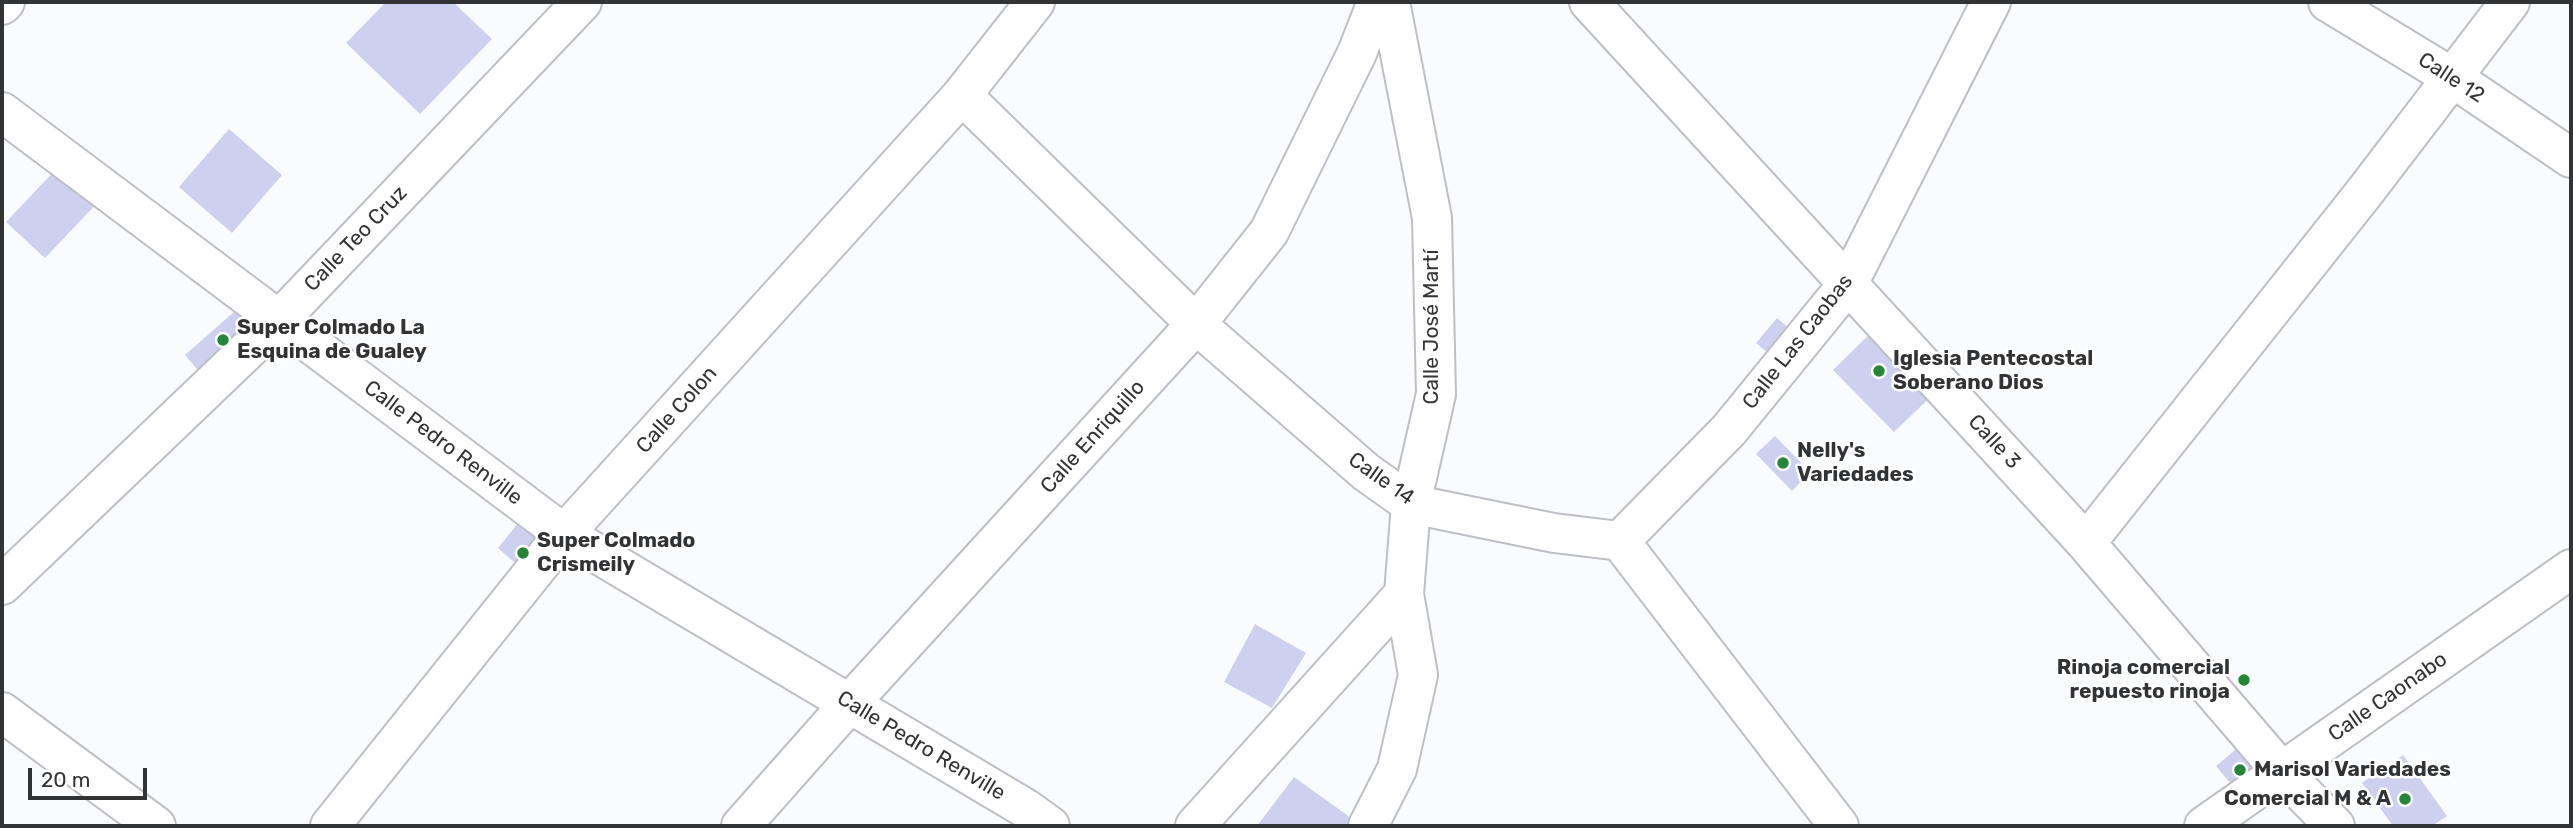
<!DOCTYPE html>
<meta charset="utf-8">
<style>
body{margin:0}
#map{position:relative;width:2573px;height:828px;overflow:hidden;background:#fafbff;font-family:Rubik,sans-serif}
canvas{display:block}
.frame{position:absolute;inset:0;border:4px solid #323335;pointer-events:none}
.scale{position:absolute;left:28px;top:768px;width:119px;height:32px;box-sizing:border-box;border:4px solid #323335;border-top:0;padding-left:9px;font-size:21px;line-height:24px;white-space:nowrap;color:#323335;-webkit-text-stroke:5px #fff;paint-order:stroke}
</style>
<div id="map">
<canvas width="2573" height="828"></canvas>
<div class="frame"></div>
<div class="scale">20 m</div>
</div>
<script>
const g = document.querySelector('canvas').getContext('2d');
g.lineJoin = 'round';
function paint(path, color) {
  g.fillStyle = color;
  g.fill(path, 'evenodd');
}
function strokePath(path, color, width, dash) {
  g.strokeStyle = color;
  g.lineWidth = width;
  g.lineCap = dash ? 'butt' : 'round';
  g.setLineDash(dash || []);
  g.stroke(path);
}
function label(font, color, halo, rows, align = 'center') {
  g.font = font + ' Rubik,sans-serif';
  g.lineWidth = 5;
  g.setLineDash([]);
  g.textBaseline = 'middle';
  g.strokeStyle = halo;
  g.fillStyle = color;
  for (const [text, x, y, turn = 0] of rows) {
    g.save();
    g.translate(x, y);
    g.rotate((+turn || 0) * Math.PI / 180);
    g.textAlign = isNaN(turn) ? turn : align;
    if (halo) g.strokeText(text, 0, 0);
    g.fillText(text, 0, 0);
    g.restore();
  }
}
paint(new Path2D(`
 M386,2H453L492,39L420,114L346,43Z
 M229,129L282,175L232,233L179,187Z
 M61,164L101,199L45,258L6,222Z
 M243,304L261,324L203,376L185,355Z
 M1777,318L1802,339L1781,364L1756,343Z
 M1879,325L1940,388L1894,432L1833,370Z
 M1775,436L1810,472L1792,491L1756,454Z
 M519,522L541,540L529,575L498,548Z
 M1255,624L1306,653L1272,708L1224,682Z
 M2241,745L2265,773L2239,794L2216,766Z
 M2403,755L2447,816L2432,826H2393L2362,783Z
 M1294,777L1354,820L1350,826H1257Z`), '#ced0f0');
const minor = new Path2D(`
 M1589,2L2086,543L2282,772L2335,826
 M2328,2L2453,78L2571,158
 M2,5L5,2
 M962,95L1196,324L1366,472L1411,504L1554,533L1620,541L1839,826
 M2,112L564,534L1025,808L1050,826
 M1620,541L1729,430L1848,284L1991,2
 M2086,543L2364,193L2510,2
 M2,585L280,319L582,2
 M2,712L156,826
 M330,826L564,534L962,95L1035,2
 M741,826L850,703L1196,324L1269,232L1357,53L1377,2
 M1195,826L1404,594L1411,504L1436,394L1432,218L1390,2
 M1368,826L1397,769L1418,675L1404,594
 M2204,826L2571,569`);
strokePath(minor, '#bebfc5', 42);
strokePath(minor, '#fff', 38);
for (const [x, y, r, color] of [
 [223,340,7,"#268537"],
 [1879,371,7,"#268537"],
 [1783,463,7,"#268537"],
 [523,553,7,"#268537"],
 [2244,680,7,"#268537"],
 [2240,770,7,"#268537"],
 [2405,799,7,"#268537"]
]) {
  const dot = new Path2D();
  dot.arc(x, y, r, 0, 2 * Math.PI);
  g.fillStyle = color;
  g.fill(dot);
  strokePath(dot, '#fff', 2.5);
}
label('21px', '#323335', '#fff', [
 ["Calle 12",2451,78,33],
 ["Calle Teo Cruz",356,239,-46],
 ["Calle José Martí",1432,327,-90],
 ["Calle Las Caobas",1798,342,-52],
 ["Calle Colon",677,410,-48],
 ["Calle Enriquillo",1093,437,-48],
 ["Calle 3",1994,442,47],
 ["Calle Pedro Renville",443,443,37],
 ["Calle 14",1381,479,35],
 ["Calle Caonabo",2388,697,-35],
 ["Calle Pedro Renville",921,746,31]
]);
label('bold 21px', '#323335', '#fff', [
 ["Super Colmado La",237,328],
 ["Esquina de Gualey",237,352],
 ["Iglesia Pentecostal",1893,359],
 ["Soberano Dios",1893,383],
 ["Nelly's",1797,451],
 ["Variedades",1797,475],
 ["Super Colmado",537,541],
 ["Crismeily",537,565],
 ["Rinoja comercial",2230,668,"right"],
 ["repuesto rinoja",2230,692,"right"],
 ["Marisol Variedades",2254,770],
 ["Comercial M & A",2391,799,"right"]
], 'left');
</script>
